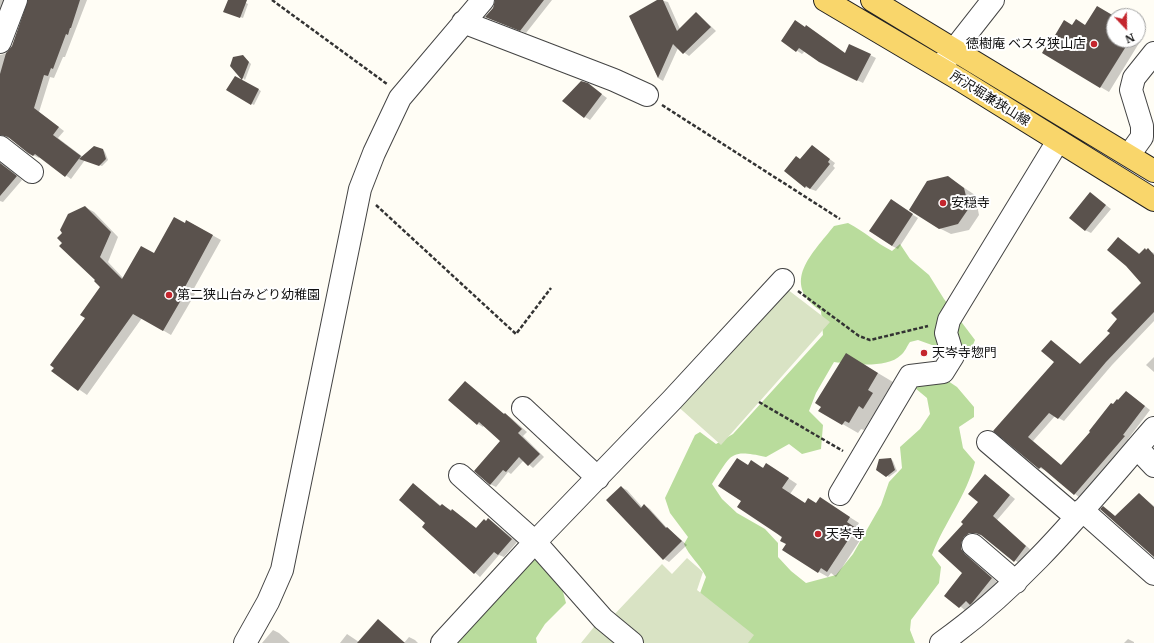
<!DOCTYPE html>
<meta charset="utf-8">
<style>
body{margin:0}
#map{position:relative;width:1154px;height:643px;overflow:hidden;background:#fffdf5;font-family:Merriweather,serif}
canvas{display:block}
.north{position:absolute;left:1106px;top:8px;width:40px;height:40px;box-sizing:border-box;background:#fff;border:1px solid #a0a0a0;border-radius:50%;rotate:158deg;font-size:11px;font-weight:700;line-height:16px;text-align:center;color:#111}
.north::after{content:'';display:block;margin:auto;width:14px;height:18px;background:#c4262e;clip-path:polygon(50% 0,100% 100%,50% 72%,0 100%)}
</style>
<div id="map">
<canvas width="1154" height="643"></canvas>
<div class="north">N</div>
</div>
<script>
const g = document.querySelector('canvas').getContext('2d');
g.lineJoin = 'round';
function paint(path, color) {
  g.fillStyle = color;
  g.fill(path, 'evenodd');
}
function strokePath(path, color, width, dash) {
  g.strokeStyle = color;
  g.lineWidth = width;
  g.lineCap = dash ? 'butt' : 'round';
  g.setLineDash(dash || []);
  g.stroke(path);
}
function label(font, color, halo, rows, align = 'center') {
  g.font = font + ' Merriweather,"Noto Sans JP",serif';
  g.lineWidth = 4;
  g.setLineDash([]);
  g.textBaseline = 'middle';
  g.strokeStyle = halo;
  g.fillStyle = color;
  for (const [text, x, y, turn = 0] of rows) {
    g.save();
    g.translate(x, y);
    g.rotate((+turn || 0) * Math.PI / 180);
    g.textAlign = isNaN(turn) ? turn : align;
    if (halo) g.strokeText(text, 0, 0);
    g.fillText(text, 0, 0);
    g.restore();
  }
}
paint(new Path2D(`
 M848,223C864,231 876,243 892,251L900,244L910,259L929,275L944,299L975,340L972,347L957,354L918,340L910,342C907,346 905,352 901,355C887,369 852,364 834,362L816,393L809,411L823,425L821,449L802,454L789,444L766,457C729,449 732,454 712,484L722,499L737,513L765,529L778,543V557L791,571L806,583L836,575L853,554L881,505L889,482L902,468L900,447L920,429L930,414L927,398L915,388L925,379H945L957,387L974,407V417L959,427L963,448L975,462C967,495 944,523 932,555L941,567L939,583L911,620L910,630L915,643H693L699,596L706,577C700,564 689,556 684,544L688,537L670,513L665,498L695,435L700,432L716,444L733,434L823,335L821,311C779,283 813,253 834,226Z
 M536,557L562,588L566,603L545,624L536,638L537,643H450Z`), '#b9dc9c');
paint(new Path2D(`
 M783,286L830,322L721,445L674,403Z
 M687,558L703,572L697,590L754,635L748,643H644L612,617L662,564L672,574Z
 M598,622L624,643H581Z`), '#d9e3c4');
paint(new Path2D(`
 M0,0H9L0,24Z
 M29,0H87L65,57H63L54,78L50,77L39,112L64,131L58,138L83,157L103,150L105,152L108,160L102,166L85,160L71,179L40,157L39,158L29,153L11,138L0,139V55L8,53L12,47Z
 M229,0H240L248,4L243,18L227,12Z
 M496,0H552L526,33L486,17L494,8Z
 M660,0L668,2L680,29L697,13L716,31L689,56L678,48L663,81L658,78L630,16Z
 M1114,17V40H1138V31L1144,35L1109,92L1043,53L1073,27L1086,26Z
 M782,41L845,54L870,55L876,58L863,83L826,65L805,51L802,54Z
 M243,56L251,64L245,80L231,65Z
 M235,77L261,91L254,105L228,90Z
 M593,88L607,98L590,120L585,117Z
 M812,146L835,163L833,166L835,168L816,191L805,187Z
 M0,161L22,180L3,202L0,201Z
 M948,177L975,195L979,215L969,230L951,234L939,228Z
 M1090,193L1111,209L1091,233L1085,230Z
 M896,204L918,218L898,249L892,246Z
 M85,207L94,212L118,237L108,262L124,279L154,255L187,221L221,240L192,292L195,294L171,335L142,318L87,395L53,371L86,318L101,287L96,280Z
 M1118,238L1140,254L1145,249L1154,253V321L1112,365L1064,421L1055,416L1033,441L1062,466L1127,392L1150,410L1128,439L1130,440L1080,498L1047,471L1040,468L994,431L1055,362L1051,341L1081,365L1111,333L1143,283Z
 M846,354L893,382L882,400L888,403L879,417L874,414L864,430L861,429L858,433L820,411Z
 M1154,357V372L1146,365Z
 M449,400L505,414L510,417L527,432L523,436L544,457L533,468L524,460L511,474L508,472L496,487L490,484L501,441L484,425L483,427L478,424Z
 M891,459L893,461L897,471L889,477L878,469Z
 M748,465L776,470L797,484L790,494L805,504H829L859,523L856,528L864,534L836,577L831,573L828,577L819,572L742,501Z
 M985,475L1015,499L997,520L1031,550L1020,564L982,535L975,536L966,553L970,558L997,582L977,606L971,604L966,611L946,595L964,573L940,551L964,524L979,502Z
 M413,484L441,506L442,505L458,514L477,529L489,519L517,542L504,557L499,555L480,577L423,527L427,523Z
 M621,487L627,490L642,507L644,505L650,509L667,528L687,545L669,562L664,559Z
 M1139,494L1154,506V557L1104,507L1116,517Z
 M378,620L393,632L383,643H340L347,634L359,642Z
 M273,630L279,633L290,643H262Z
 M409,637L415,640L418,643H404Z
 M1128,639L1134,642V643H1124Z`), '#0003');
paint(new Path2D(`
 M28,0H80L71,28H70L68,35L66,34L53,69L51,68L48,76L44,75L34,108L59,127L53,135L81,156L65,177L35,154L33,156L28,153L8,137L0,135V74L6,53L12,46Z
 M228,0H247L240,18L223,12Z
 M495,0H544L520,31L485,17L493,8Z
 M657,0H663L677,31L696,12L711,27L683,54L673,44L658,78L629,16Z
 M1097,6L1114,16V40H1130L1100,88L1042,53L1049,41L1051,42L1064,20L1072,25L1076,19L1085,25Z
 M795,20L805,27L806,25L845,53L849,44L871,54L857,81L819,62L799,48L796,52L781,41Z
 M243,55L249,62L242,80L230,66L233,57Z
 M235,76L259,89L251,105L226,90Z
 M581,81L588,83L602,94L584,118L562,101Z
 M812,145L830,159L828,162L830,164L810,189L806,186L805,188L784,171L796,156L800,159Z
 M94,146L103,149L106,159L99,166L79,159Z
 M0,163L17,176L0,196Z
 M948,176L964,188L969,208L958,224L939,229L909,210L927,181Z
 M1090,192L1106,205L1085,231L1069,218Z
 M891,199L913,214L892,246L869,231Z
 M85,206L111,232L100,257L122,279L141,246L154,253L174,217L185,223L186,220L213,235L185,287L188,288L163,331L133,314L78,391L51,371L54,368L50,365L85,318L80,315L100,287L94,281L95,280L59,246L62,243L57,238L62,233L60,230L68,214Z
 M1118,237L1139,254L1145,248L1146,250L1148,248L1154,255V312L1106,362L1058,419L1049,413L1028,437L1061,465L1090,432L1089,431L1111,403L1113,404L1117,399L1118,400L1126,391L1145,406L1123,435L1125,436L1074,495L1041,467L1039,469L993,431L1054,362L1041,351L1051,340L1080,364L1110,333L1107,331L1117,319L1111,313L1141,283L1126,266L1107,250Z
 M846,353L878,373L868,390L873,393L863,409L859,406L849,423L845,421L842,425L818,411L821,407L815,403Z
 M465,381L504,414L505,413L522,429L518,433L540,454L528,466L519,457L506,472L503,470L490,485L474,471L500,441L479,422L477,425L448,400Z
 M737,458L748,465L751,460L763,468L766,463L789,478L782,488L805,503L808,498L816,503L820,497L850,517L847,522L856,528L827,572L821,568L818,573L782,550L786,544L780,541L782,537L737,507L741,501L718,486Z
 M891,458L895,470L886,477L876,470L879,459Z
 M985,474L1010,495L993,516L1026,546L1014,562L981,535L976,533H969L964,537L961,543V549L965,554L992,578L972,603L970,605L966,601L959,608L944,596L962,573L938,551L963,524L961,522L978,502L968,494Z
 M413,483L440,506L442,504L451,511L452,509L476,528L484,519L486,521L488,518L512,539L498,555L494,552L474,574L422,527L425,523L399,500Z
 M621,486L641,508L644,504L666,528L667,527L682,541L663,560L606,500Z
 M1139,493L1154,507V557L1100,509L1103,506L1115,516Z
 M378,619L405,643H357Z`), '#5a524d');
const minor = new Path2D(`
 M463,22L614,80L647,95
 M0,42L16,0
 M942,65L993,0
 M0,147L32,172
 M1129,155L1142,137V126L1131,90L1134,78L1154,53
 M523,408L598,478
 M988,442L1076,517
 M1137,448L1154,466
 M460,475L535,542L603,619L632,643
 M840,494L910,376L943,372L953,356L946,333L949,320L1058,141
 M1082,510L1154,574
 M973,545L1016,582
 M245,643L268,602L282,570L360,189L374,153L400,98L483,0
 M442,643L535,542L672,400L783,280
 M941,643C1025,584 1087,505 1154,428`);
const major = new Path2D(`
 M825,0L962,81L1154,200
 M872,0L1154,171`);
strokePath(minor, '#444', 24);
strokePath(major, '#222', 24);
strokePath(new Path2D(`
 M272,0L387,84
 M662,105L840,219
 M376,205L516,334L551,288
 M798,291L859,336L870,340L928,326
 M759,402L843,451`), '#333', 2.5, [4, 2]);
strokePath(minor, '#fff', 22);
strokePath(major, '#f9d66b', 22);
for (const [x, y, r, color] of [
 [1094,44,4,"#c4262e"],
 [943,203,4,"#c4262e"],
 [169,295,4,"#c4262e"],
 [924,353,4,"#c4262e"],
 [818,534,4,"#c4262e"]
]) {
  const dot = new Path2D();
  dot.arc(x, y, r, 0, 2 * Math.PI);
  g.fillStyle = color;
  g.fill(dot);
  strokePath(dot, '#fff', 1.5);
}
label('13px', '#111', '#fff', [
 ["徳樹庵 ベスタ狭山店",1086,44,"right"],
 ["安穏寺",951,203],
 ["第二狭山台みどり幼稚園",177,295],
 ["天岑寺惣門",932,353],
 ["天岑寺",826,534]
], 'left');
label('13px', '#111', '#fff', [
 ["所沢堀兼狭山線",990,99,32]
]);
</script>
